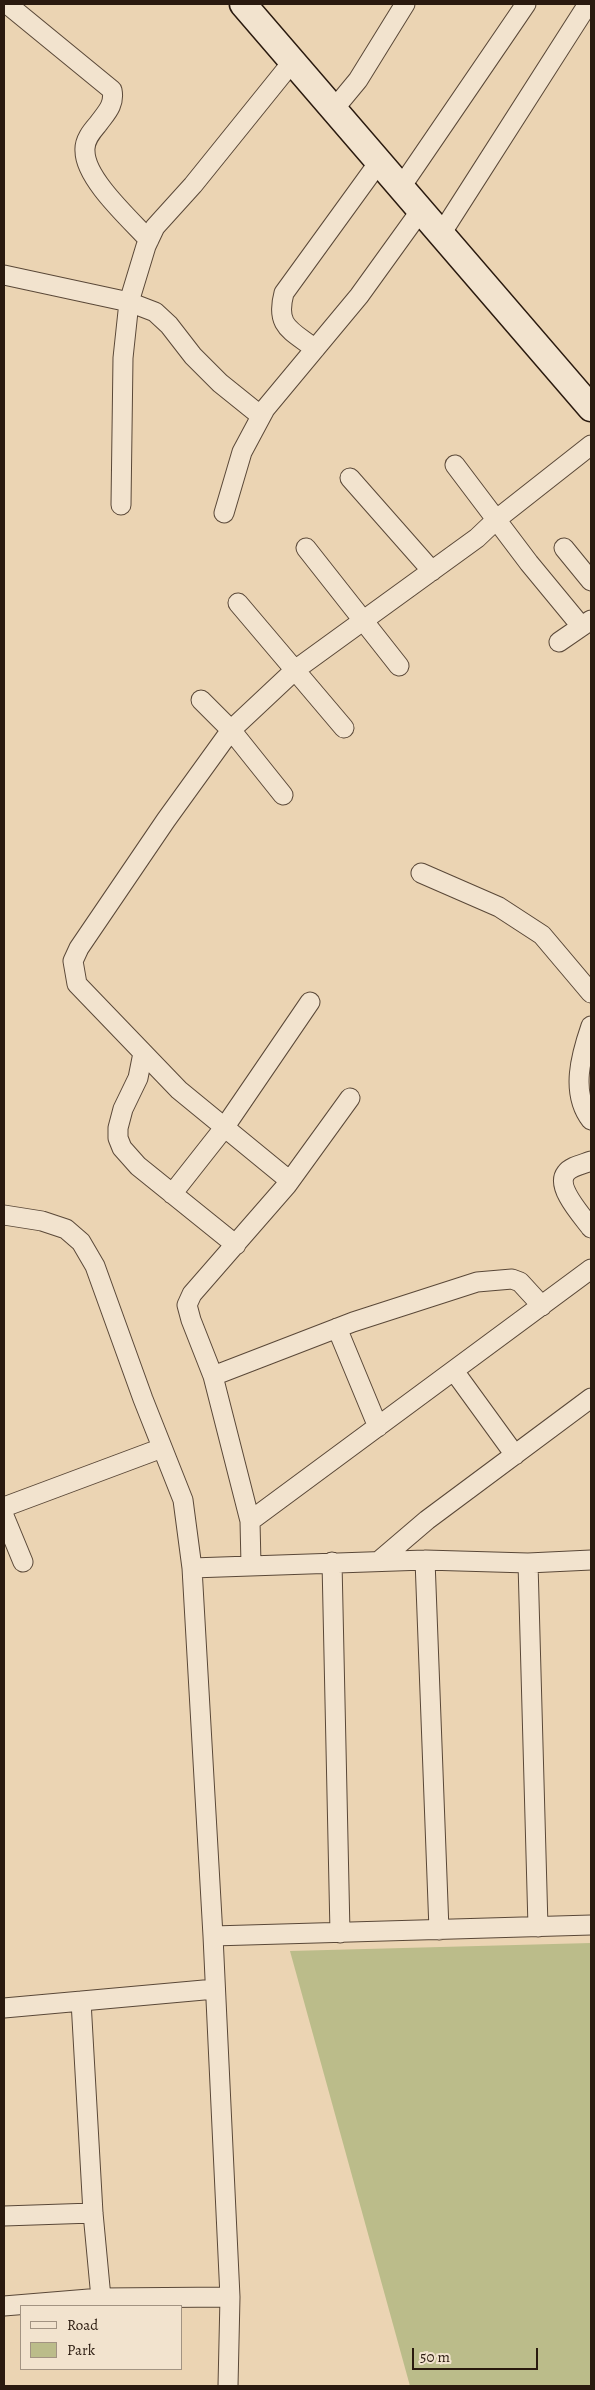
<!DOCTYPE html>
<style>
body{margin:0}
#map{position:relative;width:595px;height:2390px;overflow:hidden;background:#ebd4b3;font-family:Alegreya,serif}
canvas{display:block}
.frame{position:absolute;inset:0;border:5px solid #2a1a0f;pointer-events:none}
.legend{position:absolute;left:20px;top:2305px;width:162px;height:65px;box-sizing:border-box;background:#f2e3ce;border:1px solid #a29382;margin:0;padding:6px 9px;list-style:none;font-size:15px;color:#2a1a0f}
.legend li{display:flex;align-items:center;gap:10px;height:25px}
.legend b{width:25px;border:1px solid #a29382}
.scale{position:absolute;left:412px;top:2348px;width:126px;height:22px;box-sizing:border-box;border:2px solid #2a1a0f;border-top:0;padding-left:6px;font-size:15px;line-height:18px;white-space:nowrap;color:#2a1a0f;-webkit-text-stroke:4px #f2e3ce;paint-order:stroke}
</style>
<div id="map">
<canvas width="595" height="2390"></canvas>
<div class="frame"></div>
<ul class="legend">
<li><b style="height:6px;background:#f2e3ce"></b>Road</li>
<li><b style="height:14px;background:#bbbc8a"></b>Park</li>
</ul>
<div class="scale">50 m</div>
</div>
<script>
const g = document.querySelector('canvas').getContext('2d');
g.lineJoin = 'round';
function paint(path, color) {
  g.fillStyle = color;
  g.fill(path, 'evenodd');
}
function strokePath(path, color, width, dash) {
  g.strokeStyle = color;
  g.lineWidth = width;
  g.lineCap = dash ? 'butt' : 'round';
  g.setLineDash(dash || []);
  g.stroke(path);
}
paint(new Path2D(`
 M591,1943V2386H410L290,1951Z`), '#bbbc8a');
const minor = new Path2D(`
 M7,4L112,90C115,105 106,113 98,124C92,131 84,140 85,151C85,179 130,219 149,240
 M334,109L358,80L405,4
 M401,187L526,4
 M441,234L588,4
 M4,275L129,302L155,312L169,325L193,356L220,383L261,416
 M315,349C291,330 275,327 284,293L379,162
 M455,465L529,563L581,626
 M350,478L432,571
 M121,505L123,358L129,302L146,246L155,227L193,185L293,61
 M224,513L242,452L265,409L359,296L421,210
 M306,548L399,666
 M564,548L591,581
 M238,603L344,728
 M559,642L591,620
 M201,700L231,730L283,795
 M421,873L499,907L542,935L591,993
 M591,1026C581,1055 570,1093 591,1120
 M143,1053L138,1078L123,1109L118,1128V1138L122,1148L138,1166L236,1245
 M591,1161C584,1164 571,1166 566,1173C555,1187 583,1217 591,1228
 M290,1181L179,1090L77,984L73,961L79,948L166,820L231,730L295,670L477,538L497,519L591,445
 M172,1194L224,1128L310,1002
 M4,1215L42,1221L66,1229L81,1242L95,1266L143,1399L183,1500L192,1568L213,1936L230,2297L228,2386
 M337,1328L378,1427
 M454,1371L515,1455
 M213,1376L353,1322L477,1282L512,1279L520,1282L542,1306
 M4,1507L162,1448
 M4,1516L23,1562
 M250,1521L591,1269
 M425,1560L439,1930
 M379,1561L427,1520L591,1398
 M332,1562L340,1933
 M528,1563L538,1927
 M251,1565L250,1521L213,1376L191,1320L187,1305L192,1294L287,1185L350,1098
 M192,1568L425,1560L528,1563L591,1560
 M213,1936L591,1925
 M81,2001L93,2213L101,2298
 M4,2008L215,1989
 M4,2216L93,2213
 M4,2306L101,2298L230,2297`);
const secondary = new Path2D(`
 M243,4L591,408`);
strokePath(minor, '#5a4838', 21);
strokePath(secondary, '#2a1a0f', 29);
strokePath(minor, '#f2e3ce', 19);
strokePath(secondary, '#f2e3ce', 26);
</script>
